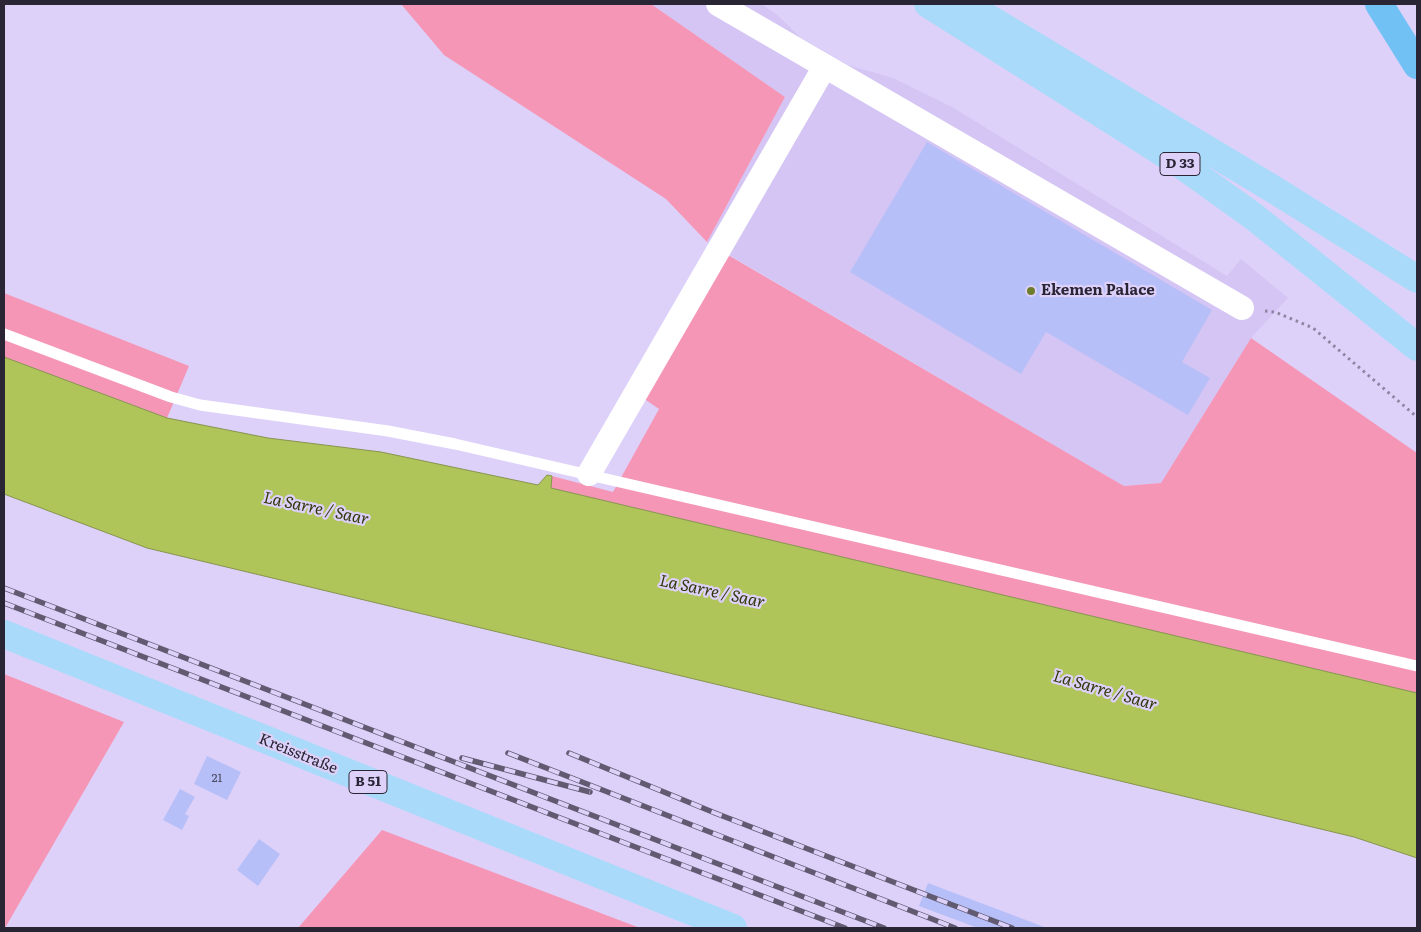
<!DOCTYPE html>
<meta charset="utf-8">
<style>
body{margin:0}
#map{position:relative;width:1421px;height:932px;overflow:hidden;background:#ddd1fa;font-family:Literata,serif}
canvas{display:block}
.frame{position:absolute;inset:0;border:5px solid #2a2535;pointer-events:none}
</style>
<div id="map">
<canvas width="1421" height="932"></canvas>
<div class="frame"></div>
</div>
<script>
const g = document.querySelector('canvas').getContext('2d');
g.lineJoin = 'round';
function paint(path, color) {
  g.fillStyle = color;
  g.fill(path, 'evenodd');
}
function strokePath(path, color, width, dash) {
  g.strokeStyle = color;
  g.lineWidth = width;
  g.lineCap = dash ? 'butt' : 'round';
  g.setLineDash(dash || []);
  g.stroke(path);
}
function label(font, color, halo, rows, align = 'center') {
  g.font = font + ' Literata,serif';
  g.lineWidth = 4.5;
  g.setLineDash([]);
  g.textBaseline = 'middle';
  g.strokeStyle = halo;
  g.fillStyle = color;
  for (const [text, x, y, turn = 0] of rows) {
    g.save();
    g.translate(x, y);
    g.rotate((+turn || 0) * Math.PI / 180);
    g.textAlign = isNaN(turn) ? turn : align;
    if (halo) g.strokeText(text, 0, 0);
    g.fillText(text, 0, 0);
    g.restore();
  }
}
paint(new Path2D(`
 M651,4H761L775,13L800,37L848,65L893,78L952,107L1227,276L1241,259L1288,298L1251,338L1161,483L1124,486L707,242L785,97Z`), '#d4c5f4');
paint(new Path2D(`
 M401,4H651L785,97L707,242L666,199L444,55Z
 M728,255L1124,486L1161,483L1251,338L1417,453V693L551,488L552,476L613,492L659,409L643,398Z
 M4,293L189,366L167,418L4,357Z
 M4,674L124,722L5,928H4Z
 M382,830L640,928H298Z`), '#f696b6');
const water = new Path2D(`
 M4,357L167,418L268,438L381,452L538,485L547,475L552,476L551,488L1417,693V858L1354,837L147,548L4,494Z`);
paint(water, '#afc459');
strokePath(water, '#87944e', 1);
paint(new Path2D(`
 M927,142L1212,310L1182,362L1210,378L1188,415L1046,332L1021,374L850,272Z
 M207,756L241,772L227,800L194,784Z
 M180,789L195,797L185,814L189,816L182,830L163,820Z
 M259,839L280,854L258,886L237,870Z
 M928,883L1047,928H978L919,906Z`), '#b7bff8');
strokePath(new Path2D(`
 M1265,311L1275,312L1313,328L1417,417`), '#8e85a3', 3, [2.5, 4]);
strokePath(new Path2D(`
 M4,334L171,397L200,405L388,431L455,444L1417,666`), '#fff', 11);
strokePath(new Path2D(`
 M718,4L1242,308
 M589,474L825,66`), '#fff', 24);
strokePath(new Path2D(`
 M928,4L1179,163L1253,216L1417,347
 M965,4L1273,189L1417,279
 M4,634L733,928`), '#aadaf9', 28);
strokePath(new Path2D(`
 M1379,4L1417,65`), '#71c1f5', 28);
const rail = new Path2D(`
 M4,588L884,928
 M4,603L845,928
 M508,753L955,928
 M569,753L715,813L1012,928
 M462,758L590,792`);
strokePath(rail, '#615a71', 5.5);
strokePath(rail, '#ddd1fa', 4, [11]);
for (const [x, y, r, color] of [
 [1031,291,5,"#6e7d2b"]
]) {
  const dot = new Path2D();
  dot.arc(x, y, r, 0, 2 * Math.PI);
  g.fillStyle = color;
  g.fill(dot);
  strokePath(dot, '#ddd1fa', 2);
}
label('12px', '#4d4c66', null, [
 ["21",217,778]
]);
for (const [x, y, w] of [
 [1180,164,40],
 [368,782,38]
]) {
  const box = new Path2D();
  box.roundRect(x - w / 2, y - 11.5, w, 23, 4);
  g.fillStyle = '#ddd1fa';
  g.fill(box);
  strokePath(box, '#2a2535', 1);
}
label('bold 14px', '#2a2535', null, [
 ["D 33",1180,164],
 ["B 51",368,782]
]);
label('bold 15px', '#2a2535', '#ddd1fa', [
 ["Ekemen Palace",1041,291]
], 'left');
label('15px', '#2a2535', '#ddd1fa', [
 ["Kreisstraße",298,754,22]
]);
label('italic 16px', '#30380a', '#ddd1fa', [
 ["La Sarre / Saar",316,509,12],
 ["La Sarre / Saar",712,592,12],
 ["La Sarre / Saar",1105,691,16]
]);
</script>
